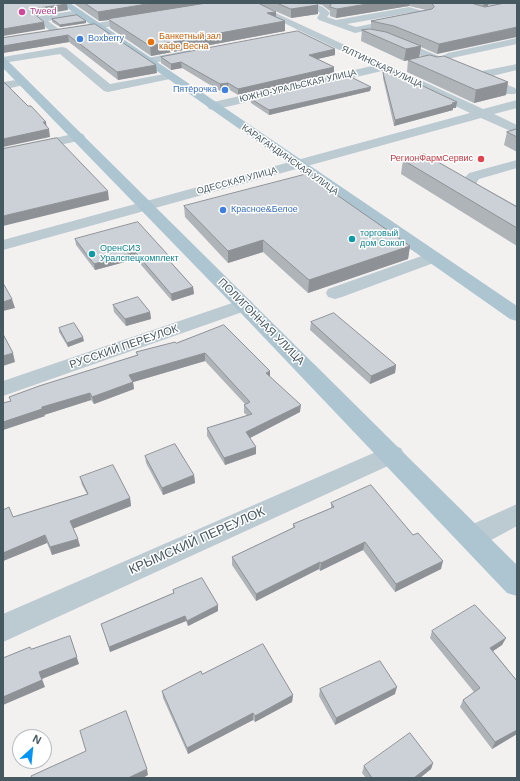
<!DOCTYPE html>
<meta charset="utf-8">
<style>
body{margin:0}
#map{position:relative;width:520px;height:781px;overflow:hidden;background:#f3f0f0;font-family:Arial,sans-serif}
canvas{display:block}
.frame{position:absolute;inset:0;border:4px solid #465860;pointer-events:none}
.north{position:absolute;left:12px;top:729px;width:40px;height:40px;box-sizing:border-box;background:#fff;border:1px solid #b5bcbf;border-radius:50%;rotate:27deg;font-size:11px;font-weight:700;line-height:16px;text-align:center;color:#465860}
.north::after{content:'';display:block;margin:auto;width:14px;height:18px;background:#0795f5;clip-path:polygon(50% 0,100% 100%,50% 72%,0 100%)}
</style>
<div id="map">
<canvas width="520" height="781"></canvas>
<div class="frame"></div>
<div class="north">N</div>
</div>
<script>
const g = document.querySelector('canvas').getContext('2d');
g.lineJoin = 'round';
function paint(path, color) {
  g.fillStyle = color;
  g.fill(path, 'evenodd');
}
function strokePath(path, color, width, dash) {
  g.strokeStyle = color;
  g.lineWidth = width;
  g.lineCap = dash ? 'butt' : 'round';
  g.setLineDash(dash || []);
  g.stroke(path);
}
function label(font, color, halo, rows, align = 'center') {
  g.font = font + ' Arial,sans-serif';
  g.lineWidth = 3;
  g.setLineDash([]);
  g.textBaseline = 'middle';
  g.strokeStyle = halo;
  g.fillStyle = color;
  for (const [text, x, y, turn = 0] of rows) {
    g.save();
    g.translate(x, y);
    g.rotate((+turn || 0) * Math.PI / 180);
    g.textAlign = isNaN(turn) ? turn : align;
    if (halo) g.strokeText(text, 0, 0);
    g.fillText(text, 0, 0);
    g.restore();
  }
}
paint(new Path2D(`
 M243,3H254L483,109L517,100V108L494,114L517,125V134L481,118L3,250V240L470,113L382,71L213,110L209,109L207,106L209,103L372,66Z
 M304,3C315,3 322,4 330,13L327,17L336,20L409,7L430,13L432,15L427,18L355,33L319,20L317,18L320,13ZM409,13L415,15L356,27L347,24Z
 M451,3H464L483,9L493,7L485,3H498L508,8L506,10L483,15L452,5Z
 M79,10L82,11L84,13L82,15L48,21L63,32L58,35L54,34L35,19L40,16Z
 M139,16L144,19L142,21L74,33L69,30L74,27Z
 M393,37L441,57L448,53L517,38V44L452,58L449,60L477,72L517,64V70L488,77L515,88L517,91L515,94H507L442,65L435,68L431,67L429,65L433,61L389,42L388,40L389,38Z
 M62,47L66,48L110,84L170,73L174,74L176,76L174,78L170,79L108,92L104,91L60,54L3,63V57Z
 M190,50L194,51L195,53L194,55L148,64L143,61L148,58Z
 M23,79L27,80L29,82L27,84L3,90V82Z
 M78,133L83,134L85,137L83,140L3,157V149Z
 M517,160V168L479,179L477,182V184L517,206V218L511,216L465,189L462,181L469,173Z
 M433,252L439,253L442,257L439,261L342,297L335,299L328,297L326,293L328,289Z
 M244,299L251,301L254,305L251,309L3,396V381Z
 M392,445L401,448L404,454L401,460L3,642V614Z
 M517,504V526L482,545L472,548L462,545L459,537L462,529Z`), '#bccad1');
paint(new Path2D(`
 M60,3H70L517,306V321L510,319Z
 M3,59L7,60L517,565V596L507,593L237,309L3,68Z`), '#adc5d1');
paint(new Path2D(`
 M73,3H489L488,6L502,4L501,3H517L437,54L421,47L419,57H437L508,82L506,95L474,103L407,72L408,60L404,61L361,41L362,30L371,29V21L426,10L409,6L336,18L330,16V11L322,5L317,4L318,5V14L291,18L266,7L276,17L285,21V31L151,56L110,28L109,20L99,21Z
 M52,19L86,23L60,27L52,22Z
 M95,24L157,73L118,80L69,42L3,53V38Z
 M335,55L317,59L334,67V73L238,95L228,89L220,91L182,68L171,70L161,63V57Z
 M383,73L456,108H453V110L394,126L383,78Z
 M371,87L370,91L269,115L251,103V99Z
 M517,129V152L504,145L507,132Z
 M403,160L517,207V246L401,174Z
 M184,206L410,246L408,259L308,293L263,252L228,263L185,217Z
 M75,239L168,259L193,287L194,294L172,301L136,259L95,270L76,245Z
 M113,305L150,312L151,319L126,326L114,312Z
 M311,322L396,365L395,373L370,384L310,330Z
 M59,328L84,341L68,347L59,332Z
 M176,343L270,377L300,412L250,438L256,447V454L225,465L207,436V428L247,415L244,413V405L245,404L205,361L133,382L134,389L94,404L91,400L44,415L45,416L3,430V403L11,401L9,397L137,355L136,352Z
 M145,456L194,475L195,483L163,495L146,463Z
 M80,477L130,498L131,506L73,528L80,546L52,555L47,543L3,561V510L13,517L87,494L82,485Z
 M331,503L441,569L395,592L363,550L320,571L319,569L256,601L232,565V557L293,528V524L331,508Z
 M173,590L218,611L188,626L186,621L110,652L101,624L173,593Z
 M432,631L506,638L502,645L493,651L517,681V734L492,749L460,707L463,700L474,692L430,638Z
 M202,674L293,695L292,702L255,722L253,720L188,754L163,698L162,691Z
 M320,689L395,694L335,725L319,696Z
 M433,763L431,769L420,778H366L362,773L364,766Z`), '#afb4b8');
paint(new Path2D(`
 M153,3H210L108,19L109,20L99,21L98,12Z
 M373,3H410L409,6L336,18L337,9Z
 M484,3H489L488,6L483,7Z
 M67,4L68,10L39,15L34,19L32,12L38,8Z
 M318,5V14L291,18V9Z
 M276,12V21L267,13Z
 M86,21V23L60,27V25Z
 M285,21V31L151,56L150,46Z
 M44,22L45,29L3,36V29Z
 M517,27V37L437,54L439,44Z
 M68,35L69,42L3,53V46Z
 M421,46L419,58L404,61L406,49Z
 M335,49V55L309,61V55Z
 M181,62L182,68L171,70V64Z
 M156,65L157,73L118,80L117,72Z
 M334,67V73L238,95V89Z
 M508,82L506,95L474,103L476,90Z
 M228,83V89L220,91V84Z
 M371,87L370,91L269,115V110Z
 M457,102L456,108H453V110L394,126L395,120Z
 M43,122H46L47,129H49L50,137L3,147V139Z
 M108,191L109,200L3,226V216Z
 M263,240V252L228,263V251Z
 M410,246L408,259L308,293L309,280Z
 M135,252L136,259L95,270L94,264Z
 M193,287L194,294L172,301L171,294Z
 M12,299L15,308L3,311V302Z
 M150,312L151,319L126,326L125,319Z
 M83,337L84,341L68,347L67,343Z
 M13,353L15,362L3,366V356Z
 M205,353V361L130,383L129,375Z
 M396,365L395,373L370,384L371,376Z
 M270,371V379L266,373Z
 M133,382L134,389L94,404L92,397Z
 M90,393L91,400L44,415L45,416L3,430V422L42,407Z
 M301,405L300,412L246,440V432Z
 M256,447V454L225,465L224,458Z
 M194,475L195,483L163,495L162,488Z
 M130,498L131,506L72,529L70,521Z
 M45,535L47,543L3,561V553Z
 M78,539L80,546L52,555L50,547Z
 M365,542L363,550L320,571L321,563Z
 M443,561L441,569L395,592L396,584Z
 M320,562L319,569L256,601V594Z
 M218,605V611L188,626L187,621Z
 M185,616L186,621L110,652L109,647Z
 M70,636L79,664L42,679L45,687L3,705V697L39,672Z
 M506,638L502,645L487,655L490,648Z
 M397,687L395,694L335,725L336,718Z
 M293,695L292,702L255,722V716Z
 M253,713V720L188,754L187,748Z
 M517,730V734L492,749L495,742Z
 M433,763L431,769L420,778H414Z
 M147,769L148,775L143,778H128Z`), '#8e9296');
const building = new Path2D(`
 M16,3H65L67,4L38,8L32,12L44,22L3,29V4Z
 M85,3H153L98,12Z
 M207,3H258L276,12L267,13L285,21L150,46L108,19Z
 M277,3H316L318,5L291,9Z
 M332,3H373L337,9L330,7Z
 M432,3H471L485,7L505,3H517V27L439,44L394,26L371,21L432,9L434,7Z
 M77,15L86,21L60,25L52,19Z
 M95,24L156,65L117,72L68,35L3,46V38Z
 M370,29L386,32L421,46L406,49L362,30Z
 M298,31L335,49L309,55L334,67L238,89L228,83L220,84L181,62L171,64L161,57Z
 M430,55L437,57L444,56L508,82L476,90L408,60Z
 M391,71L457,102L452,103L454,104L395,120L383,73Z
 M349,76L371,87L269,110L251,99Z
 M3,83H5L28,106H31L46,122H43L49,129L3,139Z
 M517,129V137L507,132Z
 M57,138L108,191L3,216V149Z
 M424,154L517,207V228L403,160Z
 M307,174L410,246L309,280L263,240L228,251L184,206Z
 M138,222L168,255L165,256L193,287L171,294L135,252L94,264L75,239Z
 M3,283L12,299L3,302Z
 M138,297L150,312L125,319L113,305Z
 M334,313L396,365L371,376L311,322Z
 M74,323L83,337L67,343L59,328Z
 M224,325L270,371L266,373L301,405L246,432L256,447L224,458L207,428L252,414L244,405L250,402L205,353L129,375L133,382L92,397L90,393L42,407V409L3,422V403L11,401L9,397L39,386L138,355L136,352L175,342L176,343Z
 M3,334L13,353L3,356Z
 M175,444L194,475L162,488L145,456Z
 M113,465L130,498L70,521L78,539L50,547L45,535L3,553V510L9,507L13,517L88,494L80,477Z
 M371,485L413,535L418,533L443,561L396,584L365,542L321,563L320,562L256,594L232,557L295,527L293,524L334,507L331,503Z
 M202,578L218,605L187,621L185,616L109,647L101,624L174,593L173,590Z
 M475,605L506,638L490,648L517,681V730L495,742L463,700L480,688L432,631Z
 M70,636L77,657L39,672L42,680L3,697V658L30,647L31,649Z
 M263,644L293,695L255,716L253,713L187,748L162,691L201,671L202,674Z
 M380,661L397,687L336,718L320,689Z
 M126,711L147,769L128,778H32L31,776L86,751L80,731Z
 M410,733L433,763L414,778H372L364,766Z`);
paint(building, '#cbd1d6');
strokePath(building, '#8e9296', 1);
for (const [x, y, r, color] of [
 [22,12,4,"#d1479c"],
 [80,39,4,"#3f7fe0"],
 [151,42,4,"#e8710a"],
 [225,90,4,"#3f7fe0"],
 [481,159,4,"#e0444e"],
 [223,210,4,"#3f7fe0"],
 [352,239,4,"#0f9aa8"],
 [92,254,4,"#0f9aa8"]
]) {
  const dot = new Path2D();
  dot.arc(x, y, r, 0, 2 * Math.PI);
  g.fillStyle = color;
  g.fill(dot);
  strokePath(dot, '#fff', 1.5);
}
label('9px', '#b23c85', '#fff', [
 ["Tweed",30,12]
], 'left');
label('9px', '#c56008', '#fff', [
 ["Банкетный зал",159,37],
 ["кафе Весна",159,47]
], 'left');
label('9px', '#366cbe', '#fff', [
 ["Boxberry",88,39],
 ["Пятёрочка",217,90,"right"],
 ["Красное&Белое",231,210]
], 'left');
label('9px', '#465860', '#fff', [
 ["ЯЛТИНСКАЯ УЛИЦА",382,67,25],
 ["ЮЖНО-УРАЛЬСКАЯ УЛИЦА",298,86,-13],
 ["КАРАГАНДИНСКАЯ УЛИЦА",290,160,35],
 ["ОДЕССКАЯ УЛИЦА",237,181,-15]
]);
label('9px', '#be3a42', '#fff', [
 ["РегионФармСервис",473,159]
], 'right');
label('9px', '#0d838f', '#fff', [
 ["торговый",360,234],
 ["дом Сокол",360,244],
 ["ОренСИЗ",100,249],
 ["Уралспецкомплект",100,259]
], 'left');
label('11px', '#465860', '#fff', [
 ["ПОЛИГОННАЯ УЛИЦА",261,322,45],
 ["РУССКИЙ ПЕРЕУЛОК",124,347,-19]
]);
label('13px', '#465860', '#fff', [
 ["КРЫМСКИЙ ПЕРЕУЛОК",197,541,-24]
]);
</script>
